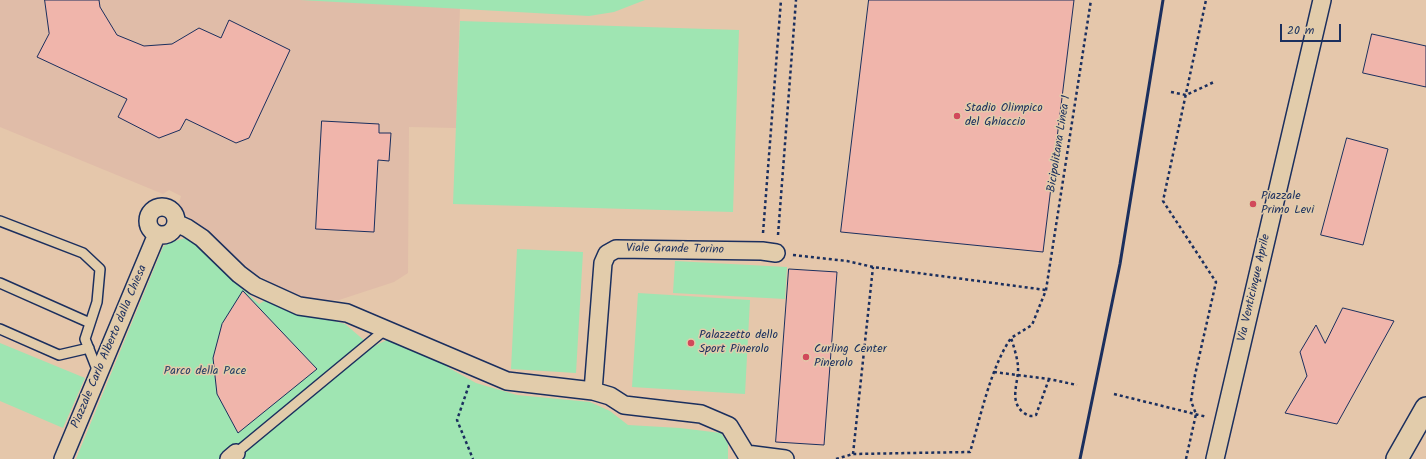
<!DOCTYPE html>
<style>
body{margin:0}
#map{position:relative;width:1426px;height:459px;overflow:hidden;background:#e5c7ab;font-family:Kalam,sans-serif}
canvas{display:block}
.scale{position:absolute;left:1280px;top:24px;width:61px;height:18px;box-sizing:border-box;border:2px solid #1b2f5e;border-top:0;padding-left:5px;font-size:12px;line-height:14px;white-space:nowrap;color:#1b2f5e;-webkit-text-stroke:3px #e2ccab;paint-order:stroke}
</style>
<div id="map">
<canvas width="1426" height="459"></canvas>
<div class="scale">20 m</div>
</div>
<script>
const g = document.querySelector('canvas').getContext('2d');
g.lineJoin = 'round';
function paint(path, color) {
  g.fillStyle = color;
  g.fill(path, 'evenodd');
}
function strokePath(path, color, width, dash) {
  g.strokeStyle = color;
  g.lineWidth = width;
  g.lineCap = dash ? 'butt' : 'round';
  g.setLineDash(dash || []);
  g.stroke(path);
}
function label(font, color, halo, rows, align = 'center') {
  g.font = font + ' Kalam,sans-serif';
  g.lineWidth = 3;
  g.setLineDash([]);
  g.textBaseline = 'middle';
  g.strokeStyle = halo;
  g.fillStyle = color;
  for (const [text, x, y, turn = 0] of rows) {
    g.save();
    g.translate(x, y);
    g.rotate((+turn || 0) * Math.PI / 180);
    g.textAlign = isNaN(turn) ? turn : align;
    if (halo) g.strokeText(text, 0, 0);
    g.fillText(text, 0, 0);
    g.restore();
  }
}
paint(new Path2D(`
 M0,0H328L460,5L456,128L409,127L408,273L394,282L339,300H319L303,297L276,285L250,271L186,215L179,203L181,196L169,190L163,194L0,127Z`), '#e0bca8');
paint(new Path2D(`
 M300,0H645L614,12L589,16Z
 M460,21L739,30L733,212L453,204Z
 M189,237L195,241L232,279L259,304L266,300H271L299,315L316,316L345,324L372,347L391,338L434,356L449,368L476,383L517,395L590,402L610,411L628,425L680,428L721,433L728,444V459H76L163,247L168,243Z
 M517,249L583,252L576,373L511,369Z
 M675,261L787,267L785,299L673,293Z
 M638,293L750,300L745,394L632,387Z
 M0,343L85,378L63,428L0,401Z`), '#9fe5b2');
const building = new Path2D(`
 M45,0H99L100,7L117,35L144,46L172,44L199,28L221,38L229,20L290,50L249,138L236,143L186,119L180,130L159,138L118,117L127,99L37,57L49,34Z
 M869,0H1074L1043,252L841,232Z
 M1372,34L1426,46V87L1363,73Z
 M322,121L379,124V133H391L389,161L378,160L374,232L316,229Z
 M1347,138L1388,149L1363,245L1321,235Z
 M789,269L837,272L824,445L776,442Z
 M243,291L317,369L238,433L217,394L213,358L222,324Z
 M1343,308L1394,321L1337,424L1285,413L1307,376L1300,352L1316,325L1325,343Z`);
paint(building, '#f0b5ab');
strokePath(building, '#1b2f5e', 1);
const service = new Path2D(`
 M0,221L83,253L100,269L97,302L85,339L98,372
 M0,283L90,323
 M0,329L59,355L89,348
 M236,453L386,329`);
const minor = new Path2D(`
 M148 221a14 14 0 1 1 28 0a14 14 0 1 1-28 0Z
 M176,223L187,228L202,238L239,274L255,286L299,306L347,313L507,381L593,391L610,396L624,405L701,414L729,426L746,454L785,459
 M593,391L603,263L607,254L616,249L762,251L776,253
 M63,459L157,234
 M229,459L236,453
 M1215,459L1322,0`);
const tertiary = new Path2D(`
 M1397,459L1426,408`);
strokePath(service, '#1b2f5e', 12);
strokePath(minor, '#1b2f5e', 20);
strokePath(tertiary, '#1b2f5e', 24);
strokePath(new Path2D(`
 M1171,92L1186,95L1214,82
 M763,233L781,0
 M778,235L796,0
 M793,255L847,261L873,267L1046,290
 M994,372L1049,379L1077,385
 M1049,379L1036,415C1032,417 1028,416 1024,413C1008,401 1019,383 1018,366C1017,357 1014,347 1011,338L1032,325L1046,290L1091,0
 M469,385L457,420L473,459
 M1114,394L1207,417
 M853,454L873,267
 M836,459L853,454L970,452C981,416 990,369 1011,338
 M1186,459L1196,414L1191,401L1195,375L1216,282L1163,201L1206,0`), '#1b2f5e', 2.5, [3, 3]);
strokePath(service, '#e2ccab', 9);
strokePath(minor, '#e2ccab', 17);
strokePath(tertiary, '#e2ccab', 21);
strokePath(new Path2D(`
 M1080,459L1120,264L1163,0`), '#1b2f5e', 3);
for (const [x, y, r, color] of [
 [957,116,4,"#d1495b"],
 [1253,204,4,"#d1495b"],
 [691,343,4,"#d1495b"],
 [806,357,4,"#d1495b"]
]) {
  const dot = new Path2D();
  dot.arc(x, y, r, 0, 2 * Math.PI);
  g.fillStyle = color;
  g.fill(dot);
  strokePath(dot, '#e2ccab', 1.5);
}
label('12px', '#1b2f5e', '#e2ccab', [
 ["Stadio Olimpico",965,109],
 ["del Ghiaccio",965,123],
 ["Piazzale",1261,197],
 ["Primo Levi",1261,211],
 ["Palazzetto dello",699,336],
 ["Sport Pinerolo",699,350],
 ["Curling Center",814,350],
 ["Pinerolo",814,364]
], 'left');
label('12px', '#1b2f5e', '#e2ccab', [
 ["Bicipolitana Linea 1",1060,144,-81],
 ["Viale Grande Torino",675,250,1],
 ["Via Venticinque Aprile",1255,288,-77],
 ["Piazzale Carlo Alberto dalla Chiesa",110,347,-67]
]);
label('12px', '#284166', '#e2ccab', [
 ["Parco della Pace",205,372]
]);
</script>
